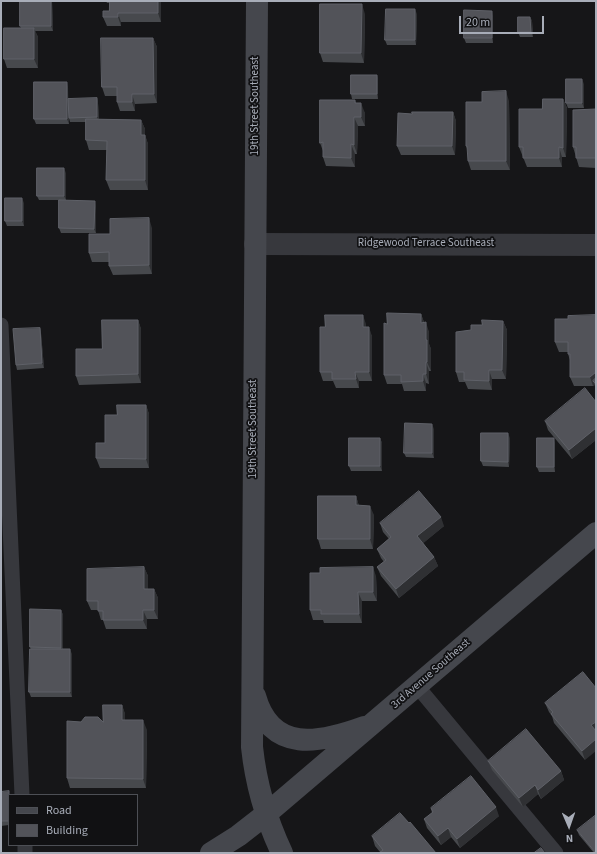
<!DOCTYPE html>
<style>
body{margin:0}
#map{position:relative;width:597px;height:854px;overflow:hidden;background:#161618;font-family:"Source Sans 3",sans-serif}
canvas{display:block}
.frame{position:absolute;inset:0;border:2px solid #a8adb8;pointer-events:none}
.legend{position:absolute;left:8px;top:794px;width:130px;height:52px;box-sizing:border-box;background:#111113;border:1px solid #4d4f55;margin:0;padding:5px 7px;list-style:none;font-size:12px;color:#a8adb8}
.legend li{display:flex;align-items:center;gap:8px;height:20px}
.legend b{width:20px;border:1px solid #4d4f55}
.north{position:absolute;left:549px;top:806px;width:40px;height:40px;-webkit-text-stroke:3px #111113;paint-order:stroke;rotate:178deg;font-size:11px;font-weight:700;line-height:16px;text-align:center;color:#a8adb8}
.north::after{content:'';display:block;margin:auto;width:14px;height:18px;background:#a8adb8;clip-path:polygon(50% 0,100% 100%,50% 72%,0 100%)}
.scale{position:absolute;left:459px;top:16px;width:85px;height:18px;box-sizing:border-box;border:2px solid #a8adb8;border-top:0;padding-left:5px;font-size:12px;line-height:14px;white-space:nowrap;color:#a8adb8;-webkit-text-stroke:3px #111113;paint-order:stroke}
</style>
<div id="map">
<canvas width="597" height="854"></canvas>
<div class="frame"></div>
<ul class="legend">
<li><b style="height:5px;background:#45474d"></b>Road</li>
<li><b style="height:11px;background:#525359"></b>Building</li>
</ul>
<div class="north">N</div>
<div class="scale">20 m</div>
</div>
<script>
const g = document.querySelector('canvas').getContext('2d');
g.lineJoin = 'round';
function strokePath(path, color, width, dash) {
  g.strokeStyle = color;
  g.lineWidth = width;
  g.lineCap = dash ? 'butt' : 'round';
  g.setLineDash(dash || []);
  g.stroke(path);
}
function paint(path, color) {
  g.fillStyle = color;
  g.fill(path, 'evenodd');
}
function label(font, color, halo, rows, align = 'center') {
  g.font = font + ' "Source Sans 3",sans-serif';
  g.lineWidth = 3.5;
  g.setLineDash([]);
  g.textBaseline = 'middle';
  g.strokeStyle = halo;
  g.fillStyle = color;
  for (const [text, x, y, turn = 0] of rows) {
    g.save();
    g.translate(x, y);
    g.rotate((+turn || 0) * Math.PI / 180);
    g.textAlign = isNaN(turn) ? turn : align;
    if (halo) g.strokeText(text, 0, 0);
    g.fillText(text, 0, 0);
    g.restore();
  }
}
strokePath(new Path2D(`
 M1,325L22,795
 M417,686L556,853
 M25,845V853`), '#37383d', 15);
strokePath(new Path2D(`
 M255,244L596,245`), '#37383d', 22);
strokePath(new Path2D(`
 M257,1L252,747C256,785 266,819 282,853
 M255,696C271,754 320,743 364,727
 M211,853L238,836L265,815L596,533`), '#45474d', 22);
paint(new Path2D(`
 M52,1L53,31H35L38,37V68H7L4,59L21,28L20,26Z
 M106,1H161V22H121V26H107L103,17L109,11L110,3H107Z
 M365,14L364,63L323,62L320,53Z
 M417,14L416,45H387L385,40Z
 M493,16V43H466L464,38Z
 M530,17L532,21L533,37H520L518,32Z
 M153,38L157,47V103L135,104V111H120L117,102V96H105L102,87Z
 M377,75L378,80V99H352L351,94Z
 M584,84V108H568L566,103Z
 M68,87V99L97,98L98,103L99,119L141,120L145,129V135L148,144V190H110L106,180L107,150H89L86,140V122H70L69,118V124H36L34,119Z
 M563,99L567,108L566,157H562V167H527L519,147L542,109Z
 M355,100L356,103L365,113V126H358L357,154H355V167L326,166L323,157V151L320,143Z
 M509,101L510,170H471L468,161V151L466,146L482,102Z
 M596,102V168L579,167L573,147L596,109Z
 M453,112L456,121L455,155H401L397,146L412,114Z
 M66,173V200H39L37,196Z
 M24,203V226H7L5,221Z
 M96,206V233H61L59,228Z
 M152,228V274L113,275L109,266V262H92L89,253Z
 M421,314L424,322L429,332V344L431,349V371H429V384L426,383V391H404L402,384H387L384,375L387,324Z
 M596,315V389L595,385L593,386H574L570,377V360L568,354V352H559L555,342L568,319Z
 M138,320L141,329V383L79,385L76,376L102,349Z
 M503,321L507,330L506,379H492V390L468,389L465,382H459L456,372L471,330L482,325Z
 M366,324V327L372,336V381H359V388H336L333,381H323L320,372Z
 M40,328L41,333L44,368L17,370L16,365Z
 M596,402V440L572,459L548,430L545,421Z
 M146,405L149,414V468H100L96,458L105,443Z
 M434,429V458L406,457L404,453Z
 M380,438L382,443V471H351L349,466Z
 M510,438L509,467L483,466L481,461Z
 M555,443V472H539L537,467Z
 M356,496L359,506L374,515L373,549H321L318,539Z
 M380,523L444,526L423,543L434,557L438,566L399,598L381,576L377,567L384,562L381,558L377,549L389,539L383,532Z
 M144,567L148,576V589H154L158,598V619H147V629H106L103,620H101L98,610H91L87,601Z
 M376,576L377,601H362V623H324L323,620H313L310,610Z
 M61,610L63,615V649L72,654V697H31L29,692L31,649L30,647Z
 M583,672L585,760L554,723L552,716L549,712L545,703Z
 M122,705L125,714V720L147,730L146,788H70L67,778L103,722Z
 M488,761L561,771L564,780L541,799L538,794L523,807L492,770Z
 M1,792L9,795V825L1,826Z
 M431,808L499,816L460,848L451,837L441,845L427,828L424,819L432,813Z
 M577,830L596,853H594L579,835Z
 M372,836L436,853L380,852L375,846Z`), '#47494d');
paint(new Path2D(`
 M51,1H52L53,31L51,26Z
 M158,1H161V22L158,13Z
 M362,4L365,14L364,63L361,53Z
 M415,9L417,14L416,45L415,40Z
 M492,11L493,16V43L492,38Z
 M118,13L121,22V26L118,17Z
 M530,17L532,21L533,37L531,32Z
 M34,28L38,37V68L34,59Z
 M153,38L157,47V103L154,94Z
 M377,75L378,80V99L377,94Z
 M582,79L584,84V108L582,103Z
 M67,82L68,87L69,124L67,119Z
 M506,91L509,101L510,170L506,161Z
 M132,94L135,104V111L132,102Z
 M97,98L98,103L99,122L97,117Z
 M563,99L567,108L566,157L563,148Z
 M361,103L365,113V126L361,117Z
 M453,112L456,121L455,155L452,146Z
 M354,117L358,126L357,154L354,145Z
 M141,120L145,129V144L141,135Z
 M145,135L148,144V190L145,180Z
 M351,144L355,154V167L351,158Z
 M559,147L562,157V167L559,158Z
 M64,168L66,173V200L64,196Z
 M22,198L24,203V226L22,221Z
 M95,201L96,206V233L94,229Z
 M149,218L152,228V274L149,265Z
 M421,314L424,323H421Z
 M363,315L366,324V336L363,327Z
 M138,320L141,329V383L138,374Z
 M503,321L507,330L506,379L502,370Z
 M426,322L429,332V344L431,349V371L427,362L426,340Z
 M369,327L372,336V381L369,372Z
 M40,328L41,333L44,368L42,363Z
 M426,362L429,371V384L426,374Z
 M489,370L492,379V390L489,381Z
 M355,372L359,381V388L356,379Z
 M596,372V384L593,381L595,385L593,386L590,377Z
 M423,374L426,383V391L423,381Z
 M146,405L149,414V468L146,459Z
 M432,424L434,429V458L432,453Z
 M596,428V440L572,459L569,450Z
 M508,433L510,438L509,467L508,462Z
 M380,438L382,443V471L380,466Z
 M554,438L555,443V472L554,467Z
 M356,496L359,506L356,505Z
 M370,506L374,515L373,549L370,539Z
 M441,517L444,526L420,546L417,536Z
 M434,557L438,566L399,598L396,589Z
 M144,567L148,576V598L144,589Z
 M373,567L376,576L377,601L373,592Z
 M154,589L158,598V619L154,610Z
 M358,592L362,601V623L359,614Z
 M61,610L63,615V652L61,648Z
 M143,610L147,619V629L143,620Z
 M70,649L72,654V697L70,692Z
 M122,705L125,714V729L122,720Z
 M143,720L147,730L146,788L143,779Z
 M596,722V734L591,725Z
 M596,739V751L585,760L582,751Z
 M561,771L564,780L541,799L538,790Z
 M535,785L538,794L523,807L519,798Z
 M496,807L499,816L460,848L457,839Z
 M448,828L451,837L441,845L438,836Z`), '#2f3033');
const building = new Path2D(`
 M20,1H51V26H20Z
 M110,1H158V13H118V17H103V11H109Z
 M320,4H362L361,53H320Z
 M386,9H415V40H385Z
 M464,10L492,11V38H464Z
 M518,17H530L531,32H518Z
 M4,28H34V59H4Z
 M101,38H153L154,94H132V102H117V87H102Z
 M351,75H377V94H351Z
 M566,79H582V103H566Z
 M34,82H67V119H34Z
 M506,91V161H468L467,146H466V102H482V92Z
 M97,98V117L69,118L68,99Z
 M543,99H563V148L559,147V158H523V147H519V109H542Z
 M320,100H355V103H361V117H354V145L351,144V158L323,157V142L320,143Z
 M596,102V158H576V147H573V110L596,109Z
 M412,112H453L452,146H397L398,113L412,114Z
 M86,119L141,120V135H145V180H106L107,141L86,140Z
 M37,168H64V196H37Z
 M5,198H22V221H5Z
 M59,200L95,201L94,229L59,228Z
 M149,218V265L109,266V252L89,253V234H110V219Z
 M387,313L421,314V323L426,322V340H427V362H426V374H423V381L401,382V375H384V323L387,324Z
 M325,315H363V327H369V372H355L356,379H332V372H320V327H325Z
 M596,315V372L590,377H570V354H568V342H555V319H568V316Z
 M102,320H138V374L76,376V349H102Z
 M482,320L503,321L502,370H489V381L464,380V372H456V332L471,330V325H482Z
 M40,328L42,363L16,365L13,329Z
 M596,378V384L593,381Z
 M585,388L596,402V428L569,450L545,421Z
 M117,405H146V459L96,458V443H105V415H117Z
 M405,423L432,424V453H404Z
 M481,433H508V462L481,461Z
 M349,438H380V466H349Z
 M537,438H554V467H537Z
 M419,491L441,517L417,536L434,557L396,589L377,567L386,560L377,549L391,537L380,523Z
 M318,496H356V505L370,506V539H318Z
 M144,567V589H154V610H143V620H103V611H98V601H87V569Z
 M373,567V592H358L359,614H321V610H310V573H320V568Z
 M30,609L61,610V648L30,647Z
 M30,649H70V692H29Z
 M583,672L596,688V722L591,725L596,731V739L582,751L551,714L553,712L545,703Z
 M103,705H122V720H143V779L67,778V721L81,722L85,717H98L103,722Z
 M526,729L561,771L538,790L535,785L519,798L488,761Z
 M471,776L496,807L457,839L448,828L438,836L424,819L433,812L431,808Z
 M9,791V821H1V792Z
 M400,813L409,823L410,822L436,853H379L383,850L372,836Z
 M596,815V851L595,852L577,830Z
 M541,848L545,853H534Z`);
paint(building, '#525359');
strokePath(building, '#5f6168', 1);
label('11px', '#a8adb8', '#111113', [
 ["19th Street Southeast",256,106,-90],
 ["Ridgewood Terrace Southeast",426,244],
 ["19th Street Southeast",254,429,-90],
 ["3rd Avenue Southeast",431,674,-41]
]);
</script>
